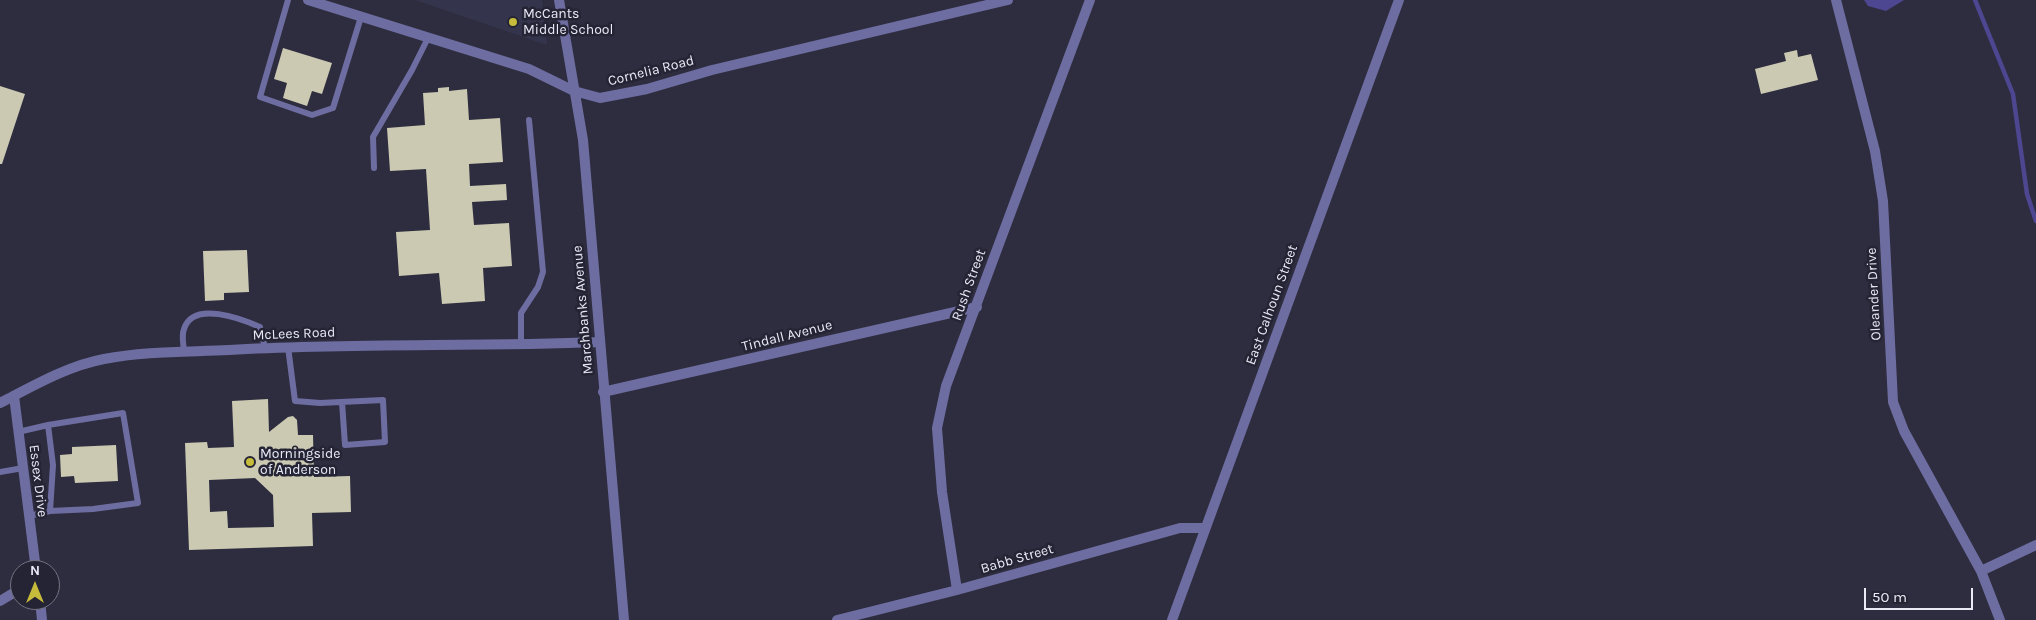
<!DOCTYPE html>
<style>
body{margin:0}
#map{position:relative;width:2036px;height:620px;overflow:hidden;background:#2e2d3f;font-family:Karla,sans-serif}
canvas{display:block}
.north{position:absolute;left:10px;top:560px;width:50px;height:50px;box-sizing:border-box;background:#242435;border:1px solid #737382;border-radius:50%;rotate:0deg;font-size:14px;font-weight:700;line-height:20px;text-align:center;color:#e9eaf6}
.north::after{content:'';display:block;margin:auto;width:18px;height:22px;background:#c7bb3c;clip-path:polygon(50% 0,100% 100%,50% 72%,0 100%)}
.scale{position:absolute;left:1864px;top:588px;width:109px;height:22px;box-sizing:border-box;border:2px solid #e9eaf6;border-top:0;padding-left:6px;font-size:15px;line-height:18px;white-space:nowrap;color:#e9eaf6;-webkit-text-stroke:4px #242435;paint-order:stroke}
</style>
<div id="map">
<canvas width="2036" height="620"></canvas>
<div class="north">N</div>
<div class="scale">50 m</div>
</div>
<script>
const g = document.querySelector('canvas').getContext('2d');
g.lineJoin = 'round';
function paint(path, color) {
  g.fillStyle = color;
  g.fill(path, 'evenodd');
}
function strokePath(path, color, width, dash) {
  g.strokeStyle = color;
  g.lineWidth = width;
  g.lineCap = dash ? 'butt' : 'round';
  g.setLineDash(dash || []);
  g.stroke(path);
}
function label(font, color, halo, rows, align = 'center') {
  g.font = font + ' Karla,sans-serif';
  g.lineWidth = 5;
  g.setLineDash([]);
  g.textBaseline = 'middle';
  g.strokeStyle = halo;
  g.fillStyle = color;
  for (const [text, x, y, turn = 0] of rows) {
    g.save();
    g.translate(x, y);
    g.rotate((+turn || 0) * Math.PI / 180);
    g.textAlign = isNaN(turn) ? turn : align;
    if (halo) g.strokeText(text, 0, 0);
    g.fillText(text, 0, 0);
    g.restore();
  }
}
paint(new Path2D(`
 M415,0H542L547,45Z`), '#34344c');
paint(new Path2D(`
 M1864,0H1904L1886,11L1868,6Z`), '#4d4690');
strokePath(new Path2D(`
 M1975,0L2013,94L2027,194L2036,221`), '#4d4690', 4.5);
paint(new Path2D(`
 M283,48L332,63L322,94L312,91L307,106L283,98L287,83L274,79Z
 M1797,50L1798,57L1811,54L1818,80L1761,94L1755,69L1786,61L1784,53Z
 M0,86L25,94L2,164H0Z
 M449,87V91L467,89L469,120L500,118L503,162L469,164L470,186L506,184L507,200L472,202L474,225L509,223L512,266L483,268L485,301L442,304L439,273L399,276L396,232L430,230L426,169L390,171L387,128L425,125L423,93L438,92V88Z
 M247,250L249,292L224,293V300L205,301L203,251Z
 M268,399L269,432L288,417L293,416L297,420L298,435H313L314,477L350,476L351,512L312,513L313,546L189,550L185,443L207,442L208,448L234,447L232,401ZM255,478L273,495L274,527L228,528L227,511L210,512L209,480Z
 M116,445L118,481L75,483L74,476L61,477L60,455L72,454V447Z`), '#cbc9b2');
strokePath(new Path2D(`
 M288,0L260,97L312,115L333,108L361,17
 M374,168L373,137L412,70L428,38
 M521,345V313L538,287L543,272L529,120
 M288,347L295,401L320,403L383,400L385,442L345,445L342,402
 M184,352C184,346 181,336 184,329C193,300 242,319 260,327L265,348
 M48,425L53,465L50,511
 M18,432L48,425L123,413L138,503L93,509L50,511L29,516
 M0,472L23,468`), '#6e6da1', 6);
strokePath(new Path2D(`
 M1836,0L1875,151L1883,201L1893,402L1904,431L1981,571
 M603,392L977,307
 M14,396L36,570
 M957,590L942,492L937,428L946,386L1090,0
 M40,600L42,620
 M0,601L20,589
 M837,620L957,590L1180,528H1205
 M2000,620L1981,571L2036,545`), '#6e6da1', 10);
strokePath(new Path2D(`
 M308,0L529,69L574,91L600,98L647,89L712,70L1008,0
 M559,0L583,140L624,620
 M0,403C33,386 67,366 104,359C144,351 188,352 229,350C352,343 476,347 599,342
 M1172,620L1399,0`), '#6e6da1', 10);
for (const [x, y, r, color] of [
 [513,22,5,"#c7bb3c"],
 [250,462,5,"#c7bb3c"]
]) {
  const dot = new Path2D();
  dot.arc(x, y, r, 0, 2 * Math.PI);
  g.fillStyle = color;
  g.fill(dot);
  strokePath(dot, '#242435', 2);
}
label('14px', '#e9eaf6', '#242435', [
 ["McCants",523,14],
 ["Middle School",523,30],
 ["Morningside",260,454],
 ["of Anderson",260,470]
], 'left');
label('14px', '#e9eaf6', '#242435', [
 ["Cornelia Road",651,71,-14],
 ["Rush Street",969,285,-70],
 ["Oleander Drive",1874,294,-93],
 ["East Calhoun Street",1272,305,-70],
 ["Marchbanks Avenue",583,310,-95],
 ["McLees Road",294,334,-2],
 ["Tindall Avenue",787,336,-14],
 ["Essex Drive",38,481,83],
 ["Babb Street",1017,559,-16]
]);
</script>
